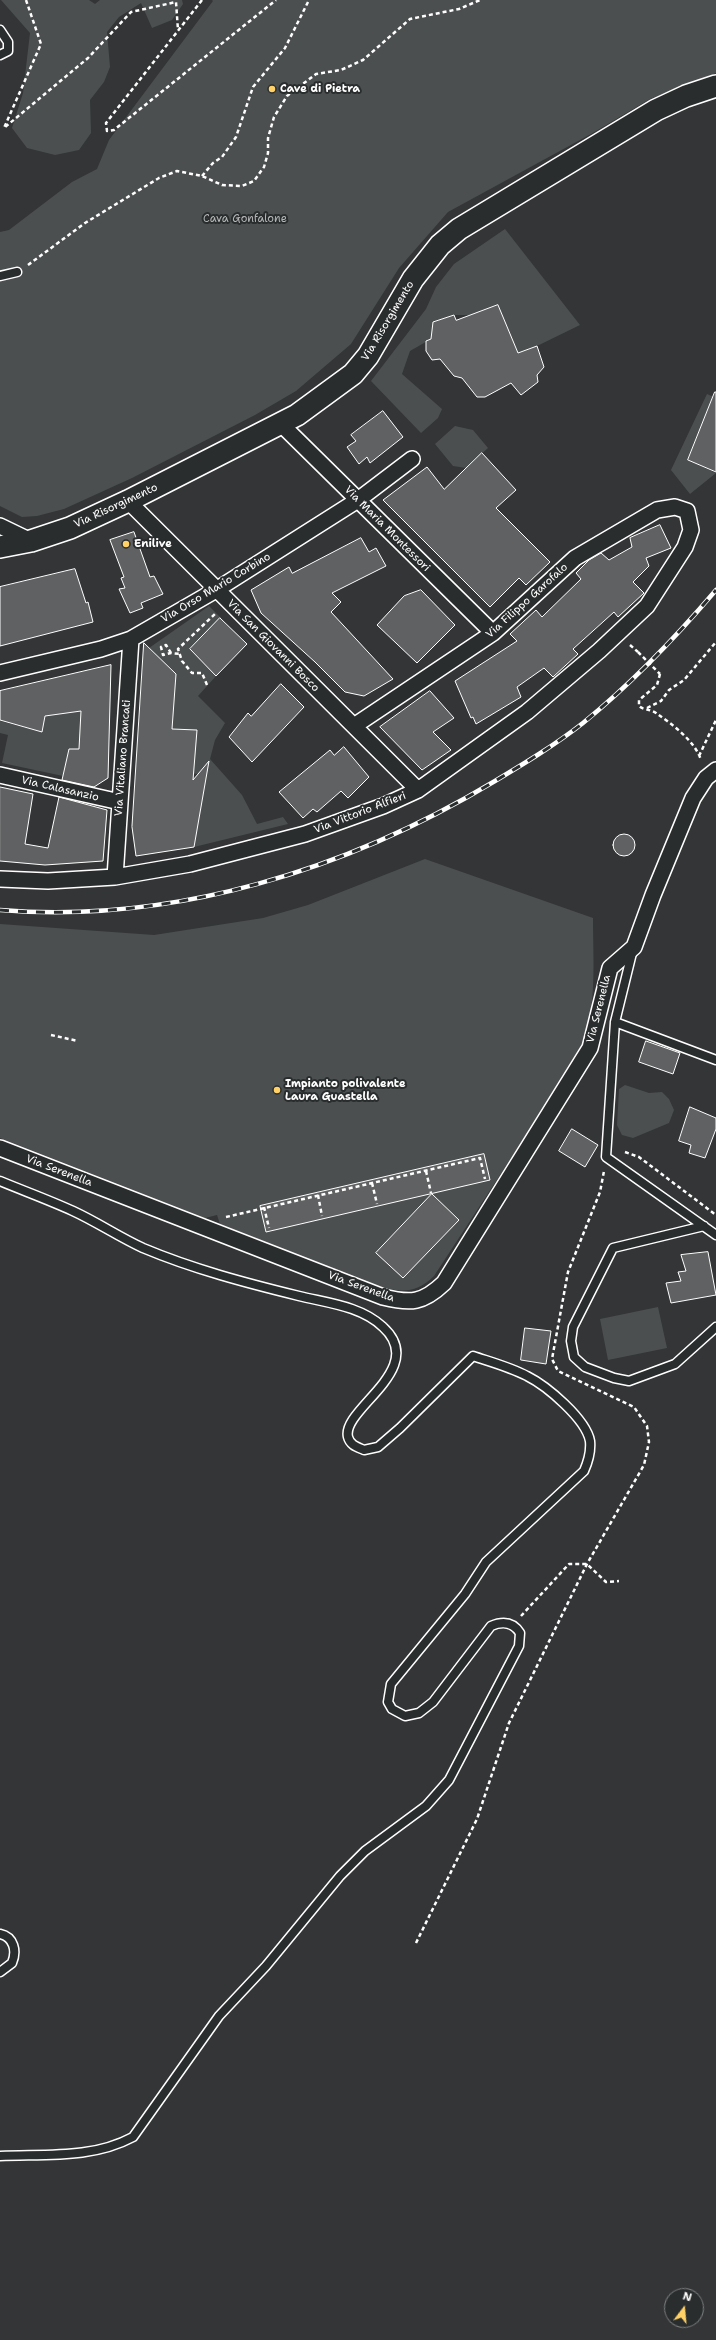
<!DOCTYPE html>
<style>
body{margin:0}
#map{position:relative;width:716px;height:2340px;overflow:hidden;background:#333536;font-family:"Shantell Sans",sans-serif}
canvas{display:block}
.north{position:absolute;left:664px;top:2288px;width:40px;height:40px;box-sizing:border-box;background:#2a2d2e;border:1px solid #7f8182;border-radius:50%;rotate:16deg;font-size:11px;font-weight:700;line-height:16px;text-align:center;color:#fff}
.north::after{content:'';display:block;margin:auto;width:14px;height:18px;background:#ffd166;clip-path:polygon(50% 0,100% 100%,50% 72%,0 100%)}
</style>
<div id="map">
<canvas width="716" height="2340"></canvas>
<div class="north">N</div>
</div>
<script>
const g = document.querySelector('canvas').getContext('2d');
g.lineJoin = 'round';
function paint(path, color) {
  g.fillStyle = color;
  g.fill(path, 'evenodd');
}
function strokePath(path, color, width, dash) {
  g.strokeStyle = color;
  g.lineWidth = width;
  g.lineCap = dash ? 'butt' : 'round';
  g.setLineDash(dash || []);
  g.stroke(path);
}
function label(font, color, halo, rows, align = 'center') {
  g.font = font + ' "Shantell Sans",sans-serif';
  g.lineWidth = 4;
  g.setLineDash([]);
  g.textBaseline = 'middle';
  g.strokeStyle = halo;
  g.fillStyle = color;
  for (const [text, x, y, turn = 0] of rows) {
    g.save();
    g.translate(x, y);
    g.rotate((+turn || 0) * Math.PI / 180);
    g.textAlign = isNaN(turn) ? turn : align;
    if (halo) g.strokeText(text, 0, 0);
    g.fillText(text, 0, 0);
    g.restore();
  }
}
paint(new Path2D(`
 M1,0H89L95,4L100,0H182L183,4L172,20L152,28L141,3L119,17L107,32L110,67L104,82L90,100L91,133L79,150L55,155L27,148L12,128L23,93L30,33Z
 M212,0H716V73L650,99L591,134L448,212L399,268L351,344L296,391L255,415L132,478L64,509L37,516L22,517L0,506V232L9,230L72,182L97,169L109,140L213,1Z
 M505,229L580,325L537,346L518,353L469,315H454L433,322L431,339L410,351L402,374L442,409L438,418L421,433L371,381L426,309L436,287L454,264Z
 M707,394L716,398V412L708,411L688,460L716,473L690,494L671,470Z
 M455,426L473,430L488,448L466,468L453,466L435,444Z
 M209,606L221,618L190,649L216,676L198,696L225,723L215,740L210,759L242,795L257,824L283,817L288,824L194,847L206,775L172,771L196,730L172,729L176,674L149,648Z
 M73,674L82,708L79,749H69L63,776L2,763L8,735L0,733V721L42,732L45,716L71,712L65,676Z
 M425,859L593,918C593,964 598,1013 578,1056L434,1276C414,1296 397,1292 372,1284L220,1224L217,1215L205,1218L0,1138V924L154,935L263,918L308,905Z
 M625,1085L649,1093L662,1092L669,1099L674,1110L669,1123L633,1138L622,1135L617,1125L619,1089Z
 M658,1307L667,1348L608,1360L600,1319Z`), '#4c4f50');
const building = new Path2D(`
 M498,305L518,353L537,346L544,367L537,375L538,382L521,395L511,383L485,397H477L462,378L454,376L440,359L432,360L426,351V341L431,339L433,322L454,315L456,320Z
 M715,392H716V472L688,460Z
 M383,411L403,437L370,463L367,457L359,464L347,447L356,441L351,435Z
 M482,453L516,490L496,508L550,562L526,585L519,578L490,607L383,500L427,467L444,489Z
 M660,525L671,548L646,558L649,566L633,582L644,593L618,617L614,612L573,649L578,654L553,677L544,668L517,687L521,697L476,724L473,717L471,718L455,681L517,641L510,634L536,610L542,617L581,579L576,573L589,560L601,553L609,560L632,547L630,538Z
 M134,532L150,577L154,576L163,594L141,603L143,608L130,613L119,589L125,588L121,578L124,577L110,540Z
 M361,538L369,552L376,548L386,566L332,593L341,602L331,612L393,679L364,696L345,692L315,662L261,613L251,590L289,567L292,573Z
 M75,569L86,603L88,602L93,622L0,646V587Z
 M421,590L455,625L417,663L377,625L404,596Z
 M220,618L247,644L216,676L190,649Z
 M144,643L176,674L172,729L197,730L193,780L209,761L194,847L136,856L132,827Z
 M111,665L108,778L94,787L62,780L69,749H79L81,711L45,716L42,732L0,720V691Z
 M281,684L304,707L252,762L229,737L248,713L251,716Z
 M430,691L454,718L433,732L451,750L422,770L380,727Z
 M344,747L369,777L348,798L341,791L317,812L313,809L303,818L279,792L330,750L334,755Z
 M0,787L33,794L25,844L48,848L59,797L107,810L103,861L45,865L0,861Z
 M613 845a11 11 0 1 1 22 0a11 11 0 1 1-22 0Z
 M646,1041L680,1053L673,1074L639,1062Z
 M690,1107L716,1118V1129L705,1158L689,1153L691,1145L679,1141Z
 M572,1129L598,1145L585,1167L559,1151Z
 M484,1154L490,1180L266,1232L260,1206Z
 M432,1194L459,1220L403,1278L376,1253Z
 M708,1252L716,1295L671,1303L666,1283L681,1281L678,1272L686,1271L681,1255Z
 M525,1328L551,1331L546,1364L521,1360Z`);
paint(building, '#5f6162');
strokePath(building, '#fff', 1);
const service = new Path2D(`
 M0,30L8,42V51L0,55
 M0,276L17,272
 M633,949L615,1022L606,1157L716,1235
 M615,1022L716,1060
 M0,1181C24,1191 49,1200 73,1211C97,1222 119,1237 143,1248C193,1269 246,1283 299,1296C327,1303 361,1306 383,1327C429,1369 341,1409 348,1437C350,1445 357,1447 364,1450L378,1447L400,1428L473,1356C491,1362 510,1367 527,1376C547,1386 586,1419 590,1441C591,1451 588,1462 584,1471L486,1562L465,1594L391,1684L388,1702L392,1709L405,1716L419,1713L433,1702L491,1626C503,1621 513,1622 520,1633L519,1646L449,1780L426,1806L365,1851L340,1876L266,1966L219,2016L133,2137C92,2159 46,2154 0,2156
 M704,1226L613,1248L573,1327L571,1341L574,1357L585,1367L614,1378L629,1381L675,1364L716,1327
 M0,1934C14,1937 17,1951 12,1963L0,1972`);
const minor = new Path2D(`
 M281,424L493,633
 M128,501L418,790
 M0,526L31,541
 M0,673L101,649L131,639L216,590L358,500L412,459
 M0,775L120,802
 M115,877L131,639
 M0,879L48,881L115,877L190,864L305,834L383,806L418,790L527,712L599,651L647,606L685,547L691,530L687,511L675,507L657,510L575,558L493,633L354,726
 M0,1148L383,1297C411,1304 423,1303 444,1283L590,1048L610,968L634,947L653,895L693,798L706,778L716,770`);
const secondary = new Path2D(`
 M0,547L31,541L70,528L128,501L297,415L353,374L368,356L413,279L440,245L459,229L656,110L686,96L716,86`);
strokePath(service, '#fff', 11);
strokePath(minor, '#fff', 18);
strokePath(secondary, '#fff', 24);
strokePath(new Path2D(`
 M26,0L41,44L4,128L88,58L131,12L176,2L178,30
 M202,0L106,123L107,131L114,130L276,0
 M202,176L213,163L222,157L236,137L253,87L285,48L309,0
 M28,265L85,223L159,178L177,171L202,176L222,185L242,186L254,181L264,167L268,153V138L274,117L287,96L316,74L341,70L363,60L410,19L459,9L480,0
 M630,645L638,652
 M171,653L166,645L161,647L163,655L171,653L180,654
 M660,674L657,685L639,700V706C643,710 650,709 656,713C672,724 695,741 701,760
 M207,685L202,673H192L182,661L178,649L216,613
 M647,708L661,701L669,690L684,680L716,642
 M699,756L716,720
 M51,1035L78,1041
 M625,1152L639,1157L716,1215
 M426,1171L431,1193
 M372,1183L377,1204
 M318,1195L322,1216
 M264,1207L269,1228
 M226,1217L480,1158L485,1179
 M521,1616L569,1564H587L606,1582L619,1581
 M416,1943L477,1819L509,1723L587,1564L644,1465L649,1442L647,1426L634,1407L558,1371L552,1359L568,1272L600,1192L604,1171`), '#fff', 2.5, [4, 3]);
strokePath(service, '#2a2d2e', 8);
strokePath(minor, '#2a2d2e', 15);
strokePath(secondary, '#2a2d2e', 21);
const rail = new Path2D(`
 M0,910C173,924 347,870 495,781C525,763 555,745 583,723C631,684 676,637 716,590`);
strokePath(rail, '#fff', 4.5);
strokePath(rail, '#2a2d2e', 3, [9]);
strokePath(new Path2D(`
 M638,652L660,674`), '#fff', 2.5, [4, 3]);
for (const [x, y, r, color] of [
 [272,89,4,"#ffd166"],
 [126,544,4,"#ffd166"],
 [277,1090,4,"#ffd166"]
]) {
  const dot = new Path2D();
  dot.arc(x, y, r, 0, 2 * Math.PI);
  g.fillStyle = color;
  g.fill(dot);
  strokePath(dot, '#2a2d2e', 1.5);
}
label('bold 11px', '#fff', '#2a2d2e', [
 ["Cave di Pietra",280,89],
 ["Enilive",134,544],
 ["Impianto polivalente",285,1084],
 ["Laura Guastella",285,1097]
], 'left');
label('11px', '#b7b9b9', '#2a2d2e', [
 ["Cava Gonfalone",245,219]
]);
label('11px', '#fff', '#2a2d2e', [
 ["Via Risorgimento",388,321,-59],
 ["Via Risorgimento",116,506,-25],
 ["Via Maria Montessori",387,529,45],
 ["Via Orso Mario Corbino",216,588,-31],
 ["Via Filippo Garofalo",527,601,-42],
 ["Via San Giovanni Bosco",273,646,45],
 ["Via Vitaliano Brancati",123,758,-86],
 ["Via Calasanzio",60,789,13],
 ["Via Vittorio Alfieri",360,813,-21],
 ["Via Serenella",599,1009,-76],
 ["Via Serenella",59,1171,21],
 ["Via Serenella",361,1287,20]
]);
</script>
